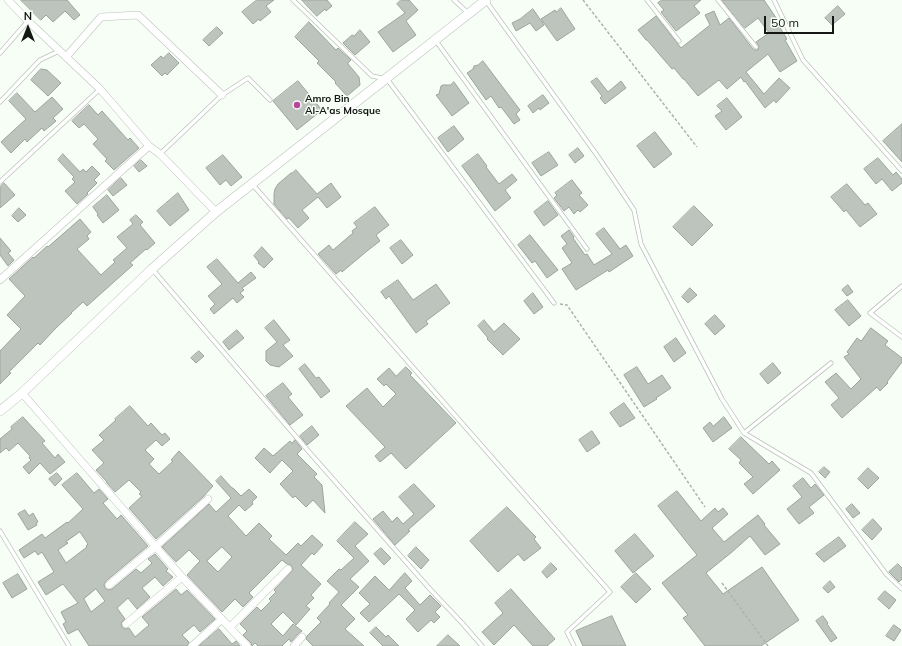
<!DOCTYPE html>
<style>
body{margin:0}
#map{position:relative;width:902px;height:646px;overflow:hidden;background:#f6fef6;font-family:Mulish,sans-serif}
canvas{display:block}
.north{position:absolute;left:8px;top:8px;width:40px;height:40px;-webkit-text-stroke:3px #f6fef6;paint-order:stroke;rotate:0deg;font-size:11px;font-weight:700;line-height:16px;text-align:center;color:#151715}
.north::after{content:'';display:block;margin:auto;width:14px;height:18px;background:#151715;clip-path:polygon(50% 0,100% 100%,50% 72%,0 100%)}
.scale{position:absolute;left:764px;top:16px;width:70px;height:18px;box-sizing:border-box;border:2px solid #151715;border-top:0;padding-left:5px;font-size:12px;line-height:14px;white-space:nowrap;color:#151715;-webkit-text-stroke:3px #f6fef6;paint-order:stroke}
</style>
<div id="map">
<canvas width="902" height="646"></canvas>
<div class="north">N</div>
<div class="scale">50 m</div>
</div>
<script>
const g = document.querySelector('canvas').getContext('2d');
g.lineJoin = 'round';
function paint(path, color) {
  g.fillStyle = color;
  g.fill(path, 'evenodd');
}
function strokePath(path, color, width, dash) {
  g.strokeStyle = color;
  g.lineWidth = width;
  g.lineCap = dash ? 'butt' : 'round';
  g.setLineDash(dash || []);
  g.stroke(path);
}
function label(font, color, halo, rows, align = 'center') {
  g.font = font + ' Mulish,sans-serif';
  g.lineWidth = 3;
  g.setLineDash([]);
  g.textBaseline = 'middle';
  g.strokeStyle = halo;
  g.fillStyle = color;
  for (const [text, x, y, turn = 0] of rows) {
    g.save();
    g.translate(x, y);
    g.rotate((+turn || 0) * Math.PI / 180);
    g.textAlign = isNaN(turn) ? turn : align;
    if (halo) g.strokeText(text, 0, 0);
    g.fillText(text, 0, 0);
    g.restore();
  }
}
const building = new Path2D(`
 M21,0H67L80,15L74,20L65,11L53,22L46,15L41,20Z
 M257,0H274L266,6L271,12L260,21L259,19L253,24L242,12Z
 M302,0H327L332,6L326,11L325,9L317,16Z
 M401,0H409L418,10L406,21L416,35L393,52L378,32L405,13L397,4Z
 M662,0H701L694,6L700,13L676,31L661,12L664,10L658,3Z
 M722,0H764L781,25L779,26L787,39L785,40L797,61L780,72L768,54L746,72L764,94L779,78L790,88L776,103L774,100L765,108L745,81L744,82L741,77L727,89L719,80L698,96L684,79H683L674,68L672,69L647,40H646L638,30L656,16L681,48L710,25L705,15L714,11L720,25L729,18L753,49L755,50H758L759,46L756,42L769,33L758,18L745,28Z
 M838,6L845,14L832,25L825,18Z
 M561,8L575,29L557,41L541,19L555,10L556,12Z
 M533,9L544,25L536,31L530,23L516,31L512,23L520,19Z
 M309,22L336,50L338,48L351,60L348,63V64L359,77L360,85L347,96L335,83L336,82L317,63L319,61L295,37Z
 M217,27L223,33L209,46L203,40Z
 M360,30L370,42L355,55L343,43L352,35L354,36Z
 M169,53L179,63L167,75L165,73L162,76L151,65L161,56L163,58Z
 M483,61L520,110L516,114L520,120L514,124L501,107L499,108L491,96L486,100L467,73L473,69L474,66L478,65Z
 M41,69L47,70L61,83L48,96L31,80Z
 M597,78L608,92L621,81L626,88L605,104L600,98L602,96L591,82Z
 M298,81L322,110L297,130L273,101Z
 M454,82L469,103L452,116L436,95L439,94L441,86L443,85H450Z
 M17,93L35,112L52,97L63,109L53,118L56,121L44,131L42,128L27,142L25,139L11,153L1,142L26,119L9,101Z
 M543,95L549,103L540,110L539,108L533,113L528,106Z
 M727,98L742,117L726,130L715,116L722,111L717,106Z
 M89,105L98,115L102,111L128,140L130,138L139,148L114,170L105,161L107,159L93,144L98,139L84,124L79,128L72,121Z
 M902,124V162L883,141Z
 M454,126L464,139L448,152L438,138Z
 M655,132L672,154L654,168L637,146Z
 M578,148L584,156L575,163L569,155Z
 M549,152L558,165L541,176L532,163Z
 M63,154L80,172L83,169L86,172L92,166L100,174L94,180L97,183L87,193L88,194L77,204L65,191L75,182L72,179L74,177L58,160Z
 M478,154L487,166L486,167L499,184L512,174L517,180L505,190L511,198L495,211L462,166Z
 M223,155L242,177L231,186L226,180L220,185L206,168Z
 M878,158L893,175L896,172L902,179V183L892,191L882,179L876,184L864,169Z
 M141,160L147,166L139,172L134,166Z
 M296,170L317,194L331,183L341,197L327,208L318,197L302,210L309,218L298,228L289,218L287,219L274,204V194L275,189L278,184L291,173H292Z
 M121,178L127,185L113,196L108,190Z
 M572,180L582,193L579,195L588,205L580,212L578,210L574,214L569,207L564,211L554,198L557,195L555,193Z
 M4,183L15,195L0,208V187Z
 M847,184L865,205L868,203L877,214L860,227L846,210L844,212L831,197Z
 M178,193L189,210L170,226L157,211Z
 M107,195L119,210L103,223L97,215L98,214L93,207Z
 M548,201L558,215L544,226L534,212Z
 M694,206L713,225L692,246L673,227Z
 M375,207L389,225L376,235L380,241L367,251L342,272L341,270L336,274L318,254L329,245L333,250L353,233L352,231L357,227L354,223Z
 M19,208L26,215L18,222L12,216Z
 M136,215L143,222L140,225L155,243L147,250L146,249L130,263L133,265L87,306L83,302L71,313H72L56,328L40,345L38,343L9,372L11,373L0,384V351L21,329L7,315L25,296L9,279L33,257L34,258L47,246L48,247L80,219L91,232L87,236L89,239L77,249L101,275L115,262L113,260L127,248L117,237L133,224L130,220Z
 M604,228L620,249L626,245L633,256L609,272L608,270L576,290L562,269L572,263L562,248L567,244L561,236L569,230L574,237L573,238L585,255L587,254L594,265L612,254L596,234Z
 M530,235L558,270L547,278L535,261L532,263L518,245Z
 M0,238L11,251L8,253L14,260L8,266L0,255Z
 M401,240L413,255L402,264L390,248Z
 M262,247L273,259L264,268L258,263L259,262L254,256Z
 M217,259L238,283L251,272L256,278L242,288L244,290L240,293L244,297L237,303L233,298L214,314L210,309L215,304L208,296L222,284L207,267Z
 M398,280L413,300L436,284L450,303L426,321L428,324L416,333L389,296L386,299L381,292Z
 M848,285L853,292L847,296L842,290Z
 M690,288L697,295L688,303L682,297Z
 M533,293L543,307L534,314L524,301Z
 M848,300L861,316L849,326L835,310Z
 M715,315L725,326L715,335L705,324Z
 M274,320L290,340L283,345L293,356L279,367L270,365L266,361V351L277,342L265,328Z
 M484,320L494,332L504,323L520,339L503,355L487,339L488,338L478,326Z
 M871,328L888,341L885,345L902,358V362L887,382L888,383L880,391L877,387L842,418L831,405L839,398L825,382L836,373L851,389L861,379L844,357L849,354L847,352L857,338L861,341Z
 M237,330L244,338L229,350L223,342Z
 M676,338L686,353L674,362L664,347Z
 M199,351L204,356L196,363L191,358Z
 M773,363L781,373L768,384L760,374Z
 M305,364L316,378L319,377L330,391L321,398L299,369Z
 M406,367L412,373L410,375L456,423L406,469L391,453L380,462L375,456L385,447L346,406L367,388L383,407L396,394L386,384L384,386L377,379L389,368L396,376Z
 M637,367L648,384L662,375L671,388L656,398L657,399L644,407L624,375Z
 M283,383L292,394L288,397L303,415L290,425L266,396Z
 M624,403L635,418L620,427L610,413Z
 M130,406L148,426L151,423L162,435L165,433L170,439L162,446L156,440L145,450L154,459L149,464L159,474L173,461L171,460L179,451L213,486L203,497L156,539L129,508L142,496L139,494L141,492L129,480L115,492L106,482H107L96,470L104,463L92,450L104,440L99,435L116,420L115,419Z
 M23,417L45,441L42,443L55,458L58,454L65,462L50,474L40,463L29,474L23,467L31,460L29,458L30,456L18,443L9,451L6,448L0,453V439L12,429L11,427Z
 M724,417L732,428L713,442L703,428L710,422L713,426Z
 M312,426L319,435L307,445L300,436Z
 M592,431L600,443L587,452L579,440Z
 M741,437L769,464L772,461L780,470L753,494L744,484L753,477L739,463L741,460L729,449Z
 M295,440L302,449L297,454L317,474L314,477L322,485L325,513L313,500L306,507L295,496L293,498L280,484L293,471L282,460L270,473L255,458L264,448L273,456L290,441L292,443Z
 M824,467L830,472L825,478L819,472Z
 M868,468L879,478L868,489L858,479Z
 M57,473L62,479L55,486L49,479Z
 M77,473L94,493L99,489L108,499L103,503L117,519L121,515L148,546L106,581L104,585L105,588L108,590L112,589L136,569L141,573L152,563L148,559L155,554L168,569L166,571L173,577L163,586L155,577L142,588L150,597L137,609L128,598L117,608L125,619L121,623L122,627L125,629L129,628L135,637L149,625L142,617L176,589L181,595L187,590L215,619L200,632L194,625L182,635L189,642L187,646H89L78,629L68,634L63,624L66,622L61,612L78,603L63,584L46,595L38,582L54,572L42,552L38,555L35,551L24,558L19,550L42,534L45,538L67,522L68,523L83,509L62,485ZM80,532L88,544L86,546L87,547L66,563L58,550L68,543L66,542ZM96,589L105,601L91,612L84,599Z
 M221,476L232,488H233L241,496L249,489L257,497L252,502L253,504L245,511L239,505L228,516L246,536L259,523L272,536L269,539L286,555L298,543L301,546L312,535L323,545L314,555L312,553L301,565L321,584L311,595L314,598L306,606L310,609L296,625L283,612L271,624L283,636L293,624L302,631L298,634L291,642L289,639L282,646H258L255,643L252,646L251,643L243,635L247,631L240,624L257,607L261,611L271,601L269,599L276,592L274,590L293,570L291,565L287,564L282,560L249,593L253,597L243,607L235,599L222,612L187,575L200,561L189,550L176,562L162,547L209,504L216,512L231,498L216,481ZM222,547L232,557L218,572L207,561Z
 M803,478L811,488L815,484L824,495L809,507L814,513L799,524L787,509L802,497L793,486Z
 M414,484L435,506L408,530L410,531L395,545L373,519L383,511L392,522L397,517L403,524L414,514L399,497Z
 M677,491L701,521L715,508L718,512L723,508L728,514L712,528L724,542L758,515L765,524L764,525L780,544L765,555L750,536L732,552L706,573L723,594L762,567L799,620L761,646H705L683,618L688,615L662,583L697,555L658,506Z
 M852,504L860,513L853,518L846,509Z
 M507,507L536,537L534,539L541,548L524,561L518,554L498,572L470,541Z
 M25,510L29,516L33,513L38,522L36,523L37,525L28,530L18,514Z
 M873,519L882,529L872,540L862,530Z
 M355,522L368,534L355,546L369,561L350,579L359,587L341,605L355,619L345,629L364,646H313L306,639L307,636L321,622L317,618L330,604L329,603L339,592L327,581L339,569L341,570L354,558L337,541Z
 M635,534L654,556L633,573L615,551Z
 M839,537L846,546L824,562L816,554Z
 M416,547L429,560L421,569L408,556Z
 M381,548L391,558L384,565L374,554Z
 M551,563L557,569L547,578L542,572Z
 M898,564L902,568V579L899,582L889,572Z
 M405,573L412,581L405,588L420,605L430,595L441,606L435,612L440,617L434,623L431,620L418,632L406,619L415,610L399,594L369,622L360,613L370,604L359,593L375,576L389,590Z
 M636,573L651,589L636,603L621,587Z
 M18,574L27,589L12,598L3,583Z
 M830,581L835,587L828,593L823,588Z
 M511,589L555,639L547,646H533L514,625L494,645L482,632L503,613L495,603Z
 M885,591L896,600L889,609L878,599Z
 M612,616L626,646H583L576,631Z
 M823,616L828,623L827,624L837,638L831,642L816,621Z
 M894,625L901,630L894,641L886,636Z
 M376,627L386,637L388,635L399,646H383L370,633Z
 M219,629L232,644L236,641L240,646H199Z
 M448,635L460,646H437Z`);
paint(building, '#bdc4bd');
strokePath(building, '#9ca49d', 1);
const service = new Path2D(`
 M293,0L372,76L387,79L554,303
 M454,0L468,13
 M647,0L679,41
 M718,0L756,47
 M774,0L803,60L902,171
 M486,1L599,158L634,210L641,244L722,399L744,433
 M436,41L587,249
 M0,53L28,21
 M0,102L40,60L59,51
 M160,154L222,95L248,78L270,100
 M0,182L100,89
 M253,185L610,592L567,632L574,646
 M153,270L310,453L429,588L462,623L482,646
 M902,286L870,313L902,337
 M831,363L744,433L811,473L887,575L902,589
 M0,531L69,646`);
const minor = new Path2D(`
 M8,0L28,21L100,89L149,146L160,154L216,212
 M66,57L101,17L138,15L222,95
 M0,280L149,146
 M22,393L182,577L247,646
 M109,585L155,547L208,499
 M126,624L182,577
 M230,627L288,569
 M192,646L222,619
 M294,646L302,637`);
const tertiary = new Path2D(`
 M0,411L22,393L152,269L216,212L486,0`);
strokePath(service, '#bbc2bb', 5);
strokePath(minor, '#bbc2bb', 8);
strokePath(tertiary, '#bbc2bb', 10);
strokePath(new Path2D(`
 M583,0L697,147
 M560,304L567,305L705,507
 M722,583L768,646`), '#acb2ac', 1.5, [3, 2]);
strokePath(service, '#fff', 3.5);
strokePath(minor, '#fff', 7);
strokePath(tertiary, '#fff', 9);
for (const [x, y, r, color] of [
 [297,105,4,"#bb459c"]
]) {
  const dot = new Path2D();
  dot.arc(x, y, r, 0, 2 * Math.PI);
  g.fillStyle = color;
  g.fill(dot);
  strokePath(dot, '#f6fef6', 1.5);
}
label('bold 10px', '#151715', '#f6fef6', [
 ["Amro Bin",305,99],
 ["Al-A'as Mosque",305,111]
], 'left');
</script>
